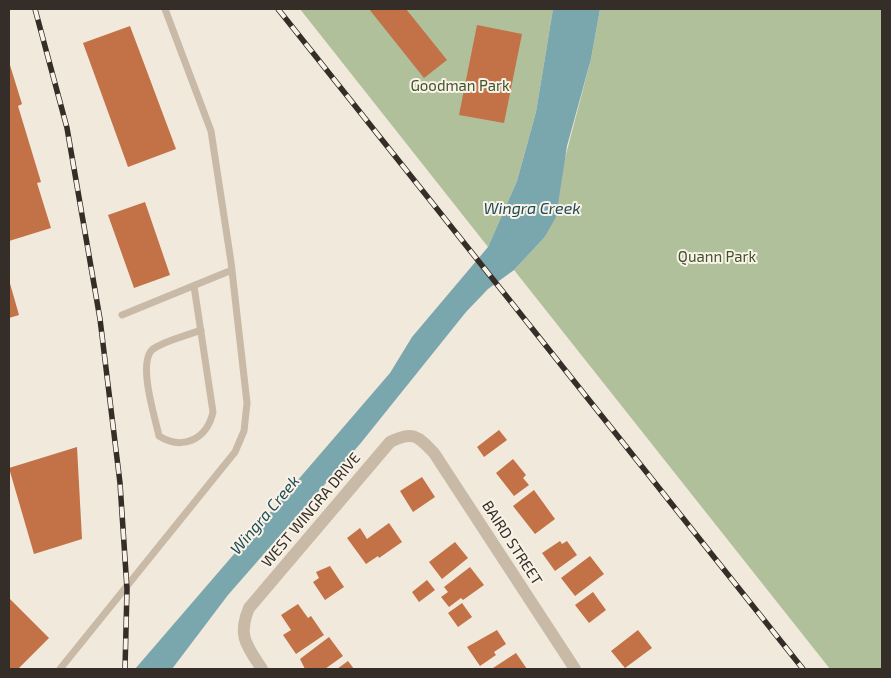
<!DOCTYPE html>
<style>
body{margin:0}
#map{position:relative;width:891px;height:678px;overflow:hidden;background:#f1e9db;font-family:"Exo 2",sans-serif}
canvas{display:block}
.frame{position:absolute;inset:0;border:10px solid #352d27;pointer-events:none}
</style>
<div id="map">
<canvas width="891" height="678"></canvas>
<div class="frame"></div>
</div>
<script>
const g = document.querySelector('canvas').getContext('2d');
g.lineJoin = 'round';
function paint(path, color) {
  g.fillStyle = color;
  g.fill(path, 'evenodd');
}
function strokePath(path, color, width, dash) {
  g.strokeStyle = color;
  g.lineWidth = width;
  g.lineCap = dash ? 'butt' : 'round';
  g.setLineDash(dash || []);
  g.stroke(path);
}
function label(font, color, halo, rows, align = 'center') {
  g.font = font + ' "Exo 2",sans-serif';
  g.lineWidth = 4;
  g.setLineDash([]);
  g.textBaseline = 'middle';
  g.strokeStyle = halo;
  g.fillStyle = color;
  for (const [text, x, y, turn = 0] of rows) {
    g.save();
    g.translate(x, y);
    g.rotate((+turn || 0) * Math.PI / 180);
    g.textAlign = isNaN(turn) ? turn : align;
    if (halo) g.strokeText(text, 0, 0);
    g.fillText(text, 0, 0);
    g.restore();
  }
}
paint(new Path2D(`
 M300,9H553L536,112L517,181L488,247Z
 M600,9H882V669H830L514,270L544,238L591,59Z`), '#b0c09b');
paint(new Path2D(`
 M553,9H600L591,59L567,146L556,217L544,238L514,270L488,289L466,312L360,444L228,595L172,669H135L390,373L412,337L488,247L517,181L536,112Z`), '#7aa6ae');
paint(new Path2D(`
 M369,9H406L447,60L424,78Z
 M477,25L522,34L504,123L459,115Z
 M130,26L176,149L128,167L83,43Z
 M9,62L22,104L18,106L41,182L37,183L51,228L9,241Z
 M145,202L170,275L134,288L108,215Z
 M9,280L19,315L9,318Z
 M499,430L507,440L484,457L477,447Z
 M77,447L82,539L34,554L9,468Z
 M513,459L526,475L523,478L529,485L514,496L496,473Z
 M422,477L435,497L413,512L400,491Z
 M534,490L555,519L535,534L513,506Z
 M389,523L402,542L379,558L378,556L366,564L347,538L360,528L367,539Z
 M560,541L562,544L567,541L577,555L555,571L542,553Z
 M455,542L468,558L442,579L429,562Z
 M590,556L604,574L575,596L561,578Z
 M330,566L344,587L325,600L313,582L319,578L316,572Z
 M470,567L484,585L463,600L461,598L449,607L441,597L448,592L444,587Z
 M427,580L435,590L419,602L412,592Z
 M593,592L606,610L589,623L575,605Z
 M9,598L49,638L18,669H9Z
 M462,603L472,617L458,627L448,613Z
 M298,604L308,618L311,616L324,635L296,654L283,635L291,630L281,615Z
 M497,630L506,644L494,652L496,655L480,666L467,647Z
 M638,630L652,648L625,668L611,651Z
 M329,637L343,656L325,669H305L300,659Z
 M516,653L527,669H495L493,668Z
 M348,661L354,669H337Z`), '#c37146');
strokePath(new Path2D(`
 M194,286L213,412C207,439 183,451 159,436C155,417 137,362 153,349C166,340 186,336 201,330
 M122,315L232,270
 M60,669L235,452L244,431L247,403L231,262L211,131L165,9`), '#c9baa7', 7);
strokePath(new Path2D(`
 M262,669C247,646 237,636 249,608L390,442C413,431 417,435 434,453L575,669`), '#c9baa7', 12);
const rail = new Path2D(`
 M35,9L67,128L100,319L120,483L127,589L125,669
 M278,9L803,669`);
strokePath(rail, '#352d27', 5.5);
strokePath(rail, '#f9f2e7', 4, [11]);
label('15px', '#41532c', '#f9f2e7', [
 ["Goodman Park",460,86],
 ["Quann Park",717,257]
]);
label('15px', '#352d27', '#f9f2e7', [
 ["WEST WINGRA DRIVE",311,510,-50],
 ["BAIRD STREET",512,543,57]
]);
label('italic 16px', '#1e4c56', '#f9f2e7', [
 ["Wingra Creek",532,209],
 ["Wingra Creek",265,515,-50]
]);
</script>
